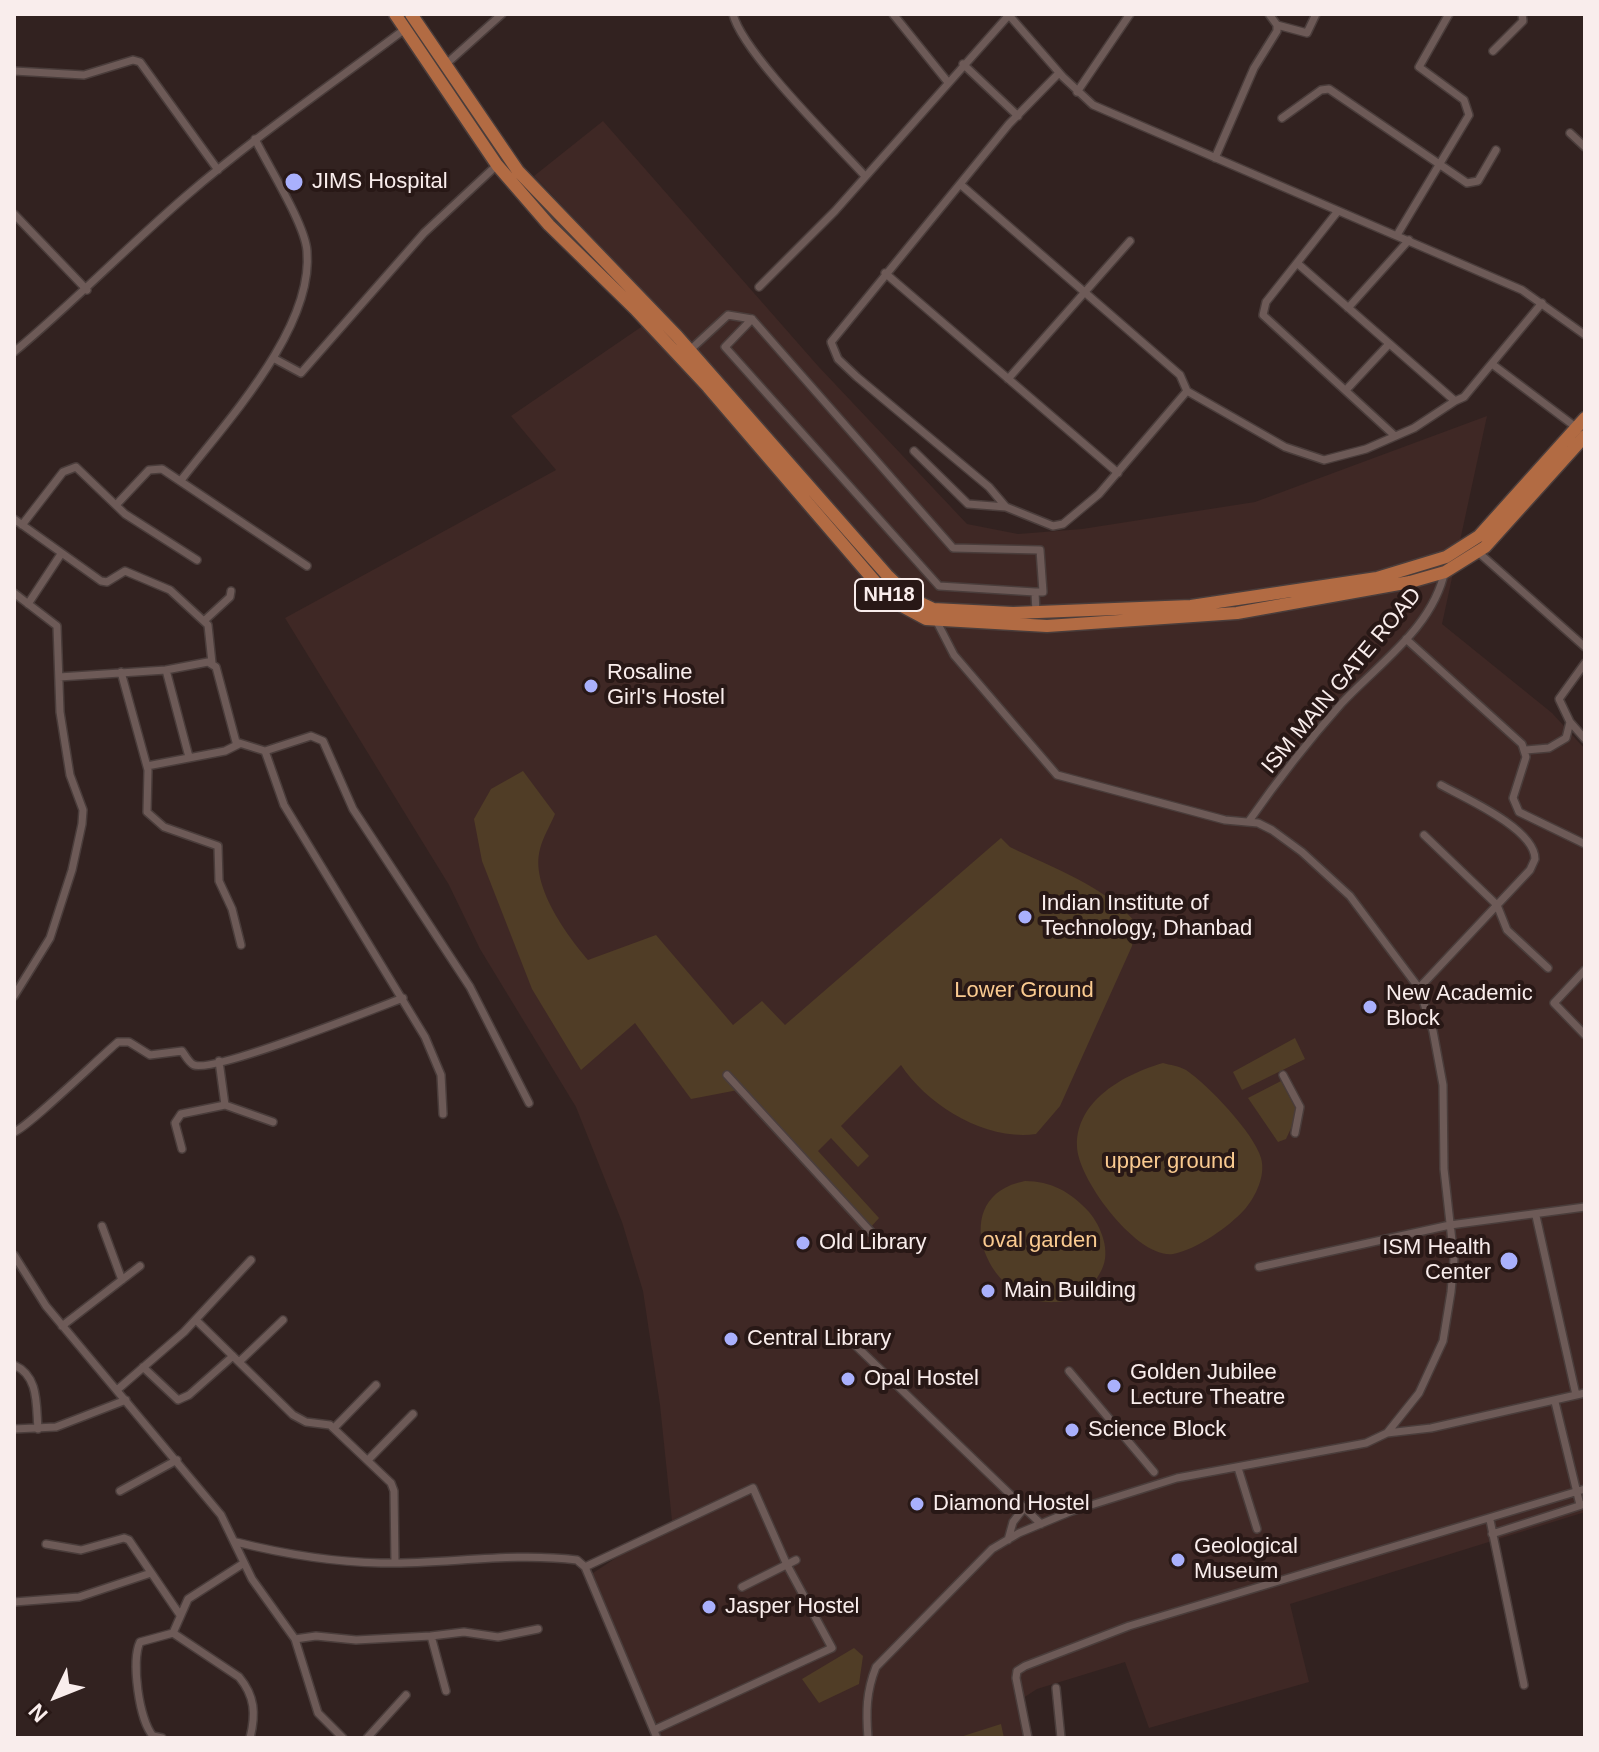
<!DOCTYPE html>
<style>
body{margin:0}
#map{position:relative;width:1599px;height:1752px;overflow:hidden;background:#322220;font-family:Arial,sans-serif}
canvas{display:block}
.frame{position:absolute;inset:0;border:16px solid #f9edec;pointer-events:none}
.north{position:absolute;left:16px;top:1656px;width:80px;height:80px;-webkit-text-stroke:6px #281816;paint-order:stroke;rotate:227deg;font-size:22px;font-weight:700;line-height:32px;text-align:center;color:#f9edec}
.north::after{content:'';display:block;margin:auto;width:28px;height:36px;background:#f9edec;clip-path:polygon(50% 0,100% 100%,50% 72%,0 100%)}
</style>
<div id="map">
<canvas width="1599" height="1752"></canvas>
<div class="frame"></div>
<div class="north">N</div>
</div>
<script>
const g = document.querySelector('canvas').getContext('2d');
g.lineJoin = 'round';
function paint(path, color) {
  g.fillStyle = color;
  g.fill(path, 'evenodd');
}
function strokePath(path, color, width, dash) {
  g.strokeStyle = color;
  g.lineWidth = width;
  g.lineCap = dash ? 'butt' : 'round';
  g.setLineDash(dash || []);
  g.stroke(path);
}
function label(font, color, halo, rows, align = 'center') {
  g.font = font + ' Arial,sans-serif';
  g.lineWidth = 8;
  g.setLineDash([]);
  g.textBaseline = 'middle';
  g.strokeStyle = halo;
  g.fillStyle = color;
  for (const [text, x, y, turn = 0] of rows) {
    g.save();
    g.translate(x, y);
    g.rotate((+turn || 0) * Math.PI / 180);
    g.textAlign = isNaN(turn) ? turn : align;
    if (halo) g.strokeText(text, 0, 0);
    g.fillText(text, 0, 0);
    g.restore();
  }
}
paint(new Path2D(`
 M603,121L818,366L967,524L1018,534L1082,529L1255,502L1487,416L1442,624L1552,713L1585,749V1512L1290,1604L1309,1682L1149,1728L1125,1662L1037,1689L1017,1702L1024,1738H661L590,1575L672,1521L660,1405L643,1291L622,1222L576,1107L480,949L449,885L285,618L556,470L511,416L663,312L534,176Z`), '#3f2825');
paint(new Path2D(`
 M523,771L555,814C550,826 543,837 540,849C530,885 566,934 588,960L656,935L733,1025L762,1001L785,1025L1001,838L1010,847C1053,868 1105,886 1136,923L1132,946L1060,1106L1036,1134C986,1141 928,1106 901,1065L841,1126L869,1156L858,1167L831,1138L818,1151L879,1218L870,1228L738,1090L691,1099L635,1023L581,1070L532,989L482,861L474,819L491,789Z
 M1295,1038L1305,1059L1242,1090L1233,1072Z
 M1163,1063C1170,1065 1179,1066 1186,1070C1208,1085 1254,1133 1261,1158C1266,1175 1256,1196 1245,1209C1230,1226 1196,1250 1173,1254C1137,1259 1077,1178 1077,1146C1076,1100 1125,1074 1163,1063Z
 M1281,1081L1298,1113L1286,1139L1278,1142L1248,1098Z
 M1025,1181C1051,1181 1071,1192 1089,1212C1101,1226 1111,1251 1102,1269C1093,1288 1078,1301 1056,1302C986,1307 944,1196 1025,1181Z
 M854,1648L863,1656L859,1684L819,1703L802,1679Z
 M1001,1724L1004,1738H957Z`), '#503d26');
const minor = new Path2D(`
 M733,14C742,52 835,143 865,176
 M893,14L947,81
 M1008,14L1063,77L1093,105L1522,290L1585,335
 M1277,25L1307,33L1316,14
 M1493,51L1523,21L1522,14
 M963,64L1018,116
 M445,65L502,14
 M14,71L84,75L133,60L140,62L218,170
 M1077,92L1130,14
 M1282,118L1321,90L1329,89L1467,183L1478,181L1496,150
 M1570,133L1585,147
 M1215,158L1254,68L1277,31V25L1269,14
 M1338,211L1266,302L1263,315L1395,436
 M14,214L87,290
 M1397,235L1469,115L1464,100L1419,67L1449,14
 M1297,263L1455,401L1464,397L1542,303
 M885,273L1118,473
 M759,287L835,211L1009,15
 M1348,308L1409,240
 M690,350L728,315L752,319
 M14,352C74,302 128,246 186,196C256,136 332,84 405,29
 M275,359L301,373L424,233L497,165
 M1492,364L1577,428
 M1008,379L1130,241
 M1346,390L1389,344
 M1187,391L1285,447L1324,460L1366,449L1414,428L1455,401
 M914,451L968,504L1006,507L1053,526L1063,524L1099,494L1187,391L1180,375L960,184
 M182,479C227,421 314,328 307,251C305,224 268,166 255,139
 M116,505L149,470L162,469L307,566
 M1006,507L989,487L857,377L838,359L831,342L1009,124L1059,73
 M14,519L101,581L107,582L125,571L170,590L208,625L212,663
 M22,525L63,472L76,467L125,514L197,560
 M1478,552L1585,647
 M1035,592H1043L1040,550L953,548L752,319L725,347L939,586L1035,592L1036,613
 M14,593L57,626L60,712L70,775L83,810L82,824L72,870L50,938L14,996
 M28,604L61,554
 M205,620L230,597L231,591
 M1406,639L1522,744L1526,757L1513,798L1519,812L1585,844
 M166,670L189,757
 M121,672L148,770L147,812L164,827L218,846L219,881L232,909L241,945
 M59,677L166,670L208,662L216,667L236,742L265,751L284,805L425,1037L441,1075L443,1114
 M1571,723L1585,739
 M1526,750L1549,748L1566,738L1570,722L1559,699L1585,663
 M265,751L311,736L323,741L353,809L470,987L529,1103
 M147,766L225,751L239,744
 M1249,821C1277,781 1309,740 1341,704C1379,663 1433,628 1445,570
 M1424,835L1497,905L1507,930L1548,968
 M1585,970L1554,1003L1585,1035
 M1419,988L1530,870L1535,859C1535,829 1465,798 1441,785
 M219,1061L225,1105
 M727,1075L883,1245
 M1283,1075L1300,1107L1295,1133
 M14,1132C27,1128 100,1057 118,1042H129L150,1055L182,1051C185,1055 189,1063 194,1065C214,1073 374,1009 403,998
 M182,1149L175,1123L181,1114L225,1105L273,1122
 M1536,1216L1576,1395
 M102,1226L122,1280
 M14,1255L46,1306L221,1515L252,1579L295,1639L318,1713L343,1738
 M1259,1267L1450,1225L1585,1207
 M196,1320L293,1415L306,1422L330,1425L391,1483L394,1491L395,1562
 M62,1326L140,1266
 M856,1346L1041,1524
 M239,1362L283,1320
 M14,1365C39,1376 36,1404 38,1429
 M143,1367L178,1400L189,1395L233,1356
 M1069,1371L1154,1472
 M117,1390L184,1332L251,1260
 M1555,1402L1580,1505
 M334,1428L376,1385
 M14,1429L56,1427L126,1400
 M1387,1433L1431,1428L1585,1393
 M368,1460L413,1414
 M1238,1468L1257,1529
 M120,1491L177,1460
 M1490,1520L1524,1685
 M1492,1534L1585,1504
 M1008,1540L1013,1522L1024,1508
 M236,1542C284,1554 331,1562 381,1563C446,1564 512,1552 577,1560L585,1567L657,1738
 M46,1544L81,1550L124,1538L129,1540L180,1615
 M585,1567L753,1488L787,1565L832,1648L654,1730
 M742,1587L796,1560
 M14,1602L79,1597L148,1574
 M173,1633L239,1677C255,1696 256,1714 250,1738
 M431,1636L464,1632L498,1637L538,1629
 M295,1639L316,1636L356,1640L431,1636L446,1691
 M1056,1688L1061,1738
 M162,1738L153,1736C139,1720 131,1661 140,1642L173,1633L188,1599L244,1563
 M367,1738L406,1695
 M868,1738C866,1712 866,1692 876,1667L992,1549L1019,1533L1072,1511L1177,1478L1366,1443L1387,1433L1419,1393L1443,1341L1451,1292L1454,1259L1444,1169L1443,1085L1433,1031L1419,988L1350,896L1302,852L1272,830L1258,823L1225,820L1057,775L954,655L937,622
 M1028,1738L1016,1678L1017,1671L1025,1666L1129,1626L1585,1489`);
const trunk = new Path2D(`
 M395,14L497,165L549,225L635,309L708,387L877,584L898,604L926,619L1047,626L1237,613L1410,582L1445,572L1485,547L1585,436
 M411,14L518,171L677,336L887,575L912,599L933,609L1013,613L1191,606L1377,578L1446,557L1479,536L1585,418`);
strokePath(minor, '#4a3d3b', 10);
strokePath(trunk, '#4a3d3b', 15);
strokePath(minor, '#6d5a57', 7);
strokePath(trunk, '#b26b43', 12);
for (const [x, y, r, color] of [
 [294,182,10,"#a9b0fc"],
 [591,686,8,"#a9b0fc"],
 [1025,917,8,"#a9b0fc"],
 [1370,1007,8,"#a9b0fc"],
 [803,1243,8,"#a9b0fc"],
 [1509,1261,10,"#a9b0fc"],
 [988,1291,8,"#a9b0fc"],
 [731,1339,8,"#a9b0fc"],
 [848,1379,8,"#a9b0fc"],
 [1114,1386,8,"#a9b0fc"],
 [1072,1430,8,"#a9b0fc"],
 [917,1504,8,"#a9b0fc"],
 [1178,1560,8,"#a9b0fc"],
 [709,1607,8,"#a9b0fc"]
]) {
  const dot = new Path2D();
  dot.arc(x, y, r, 0, 2 * Math.PI);
  g.fillStyle = color;
  g.fill(dot);
  strokePath(dot, '#281816', 3);
}
for (const [x, y, w] of [
 [889,595,68]
]) {
  const box = new Path2D();
  box.roundRect(x - w / 2, y - 16, w, 32, 6);
  g.fillStyle = '#281816';
  g.fill(box);
  strokePath(box, '#f9edec', 2);
}
label('bold 20px', '#f9edec', null, [
 ["NH18",889,595]
]);
label('22px', '#f9edec', '#281816', [
 ["JIMS Hospital",312,182],
 ["Rosaline",607,673],
 ["Girl's Hostel",607,698],
 ["Indian Institute of",1041,904],
 ["Technology, Dhanbad",1041,929],
 ["New Academic",1386,994],
 ["Block",1386,1019],
 ["Old Library",819,1243],
 ["ISM Health",1491,1248,"right"],
 ["Center",1491,1273,"right"],
 ["Main Building",1004,1291],
 ["Central Library",747,1339],
 ["Golden Jubilee",1130,1373],
 ["Lecture Theatre",1130,1398],
 ["Opal Hostel",864,1379],
 ["Science Block",1088,1430],
 ["Diamond Hostel",933,1504],
 ["Geological",1194,1547],
 ["Museum",1194,1572],
 ["Jasper Hostel",725,1607]
], 'left');
label('22px', '#f9edec', '#281816', [
 ["ISM MAIN GATE ROAD",1342,681,-50]
]);
label('22px', '#faca90', '#281816', [
 ["Lower Ground",1024,991],
 ["upper ground",1170,1162],
 ["oval garden",1040,1241]
]);
</script>
